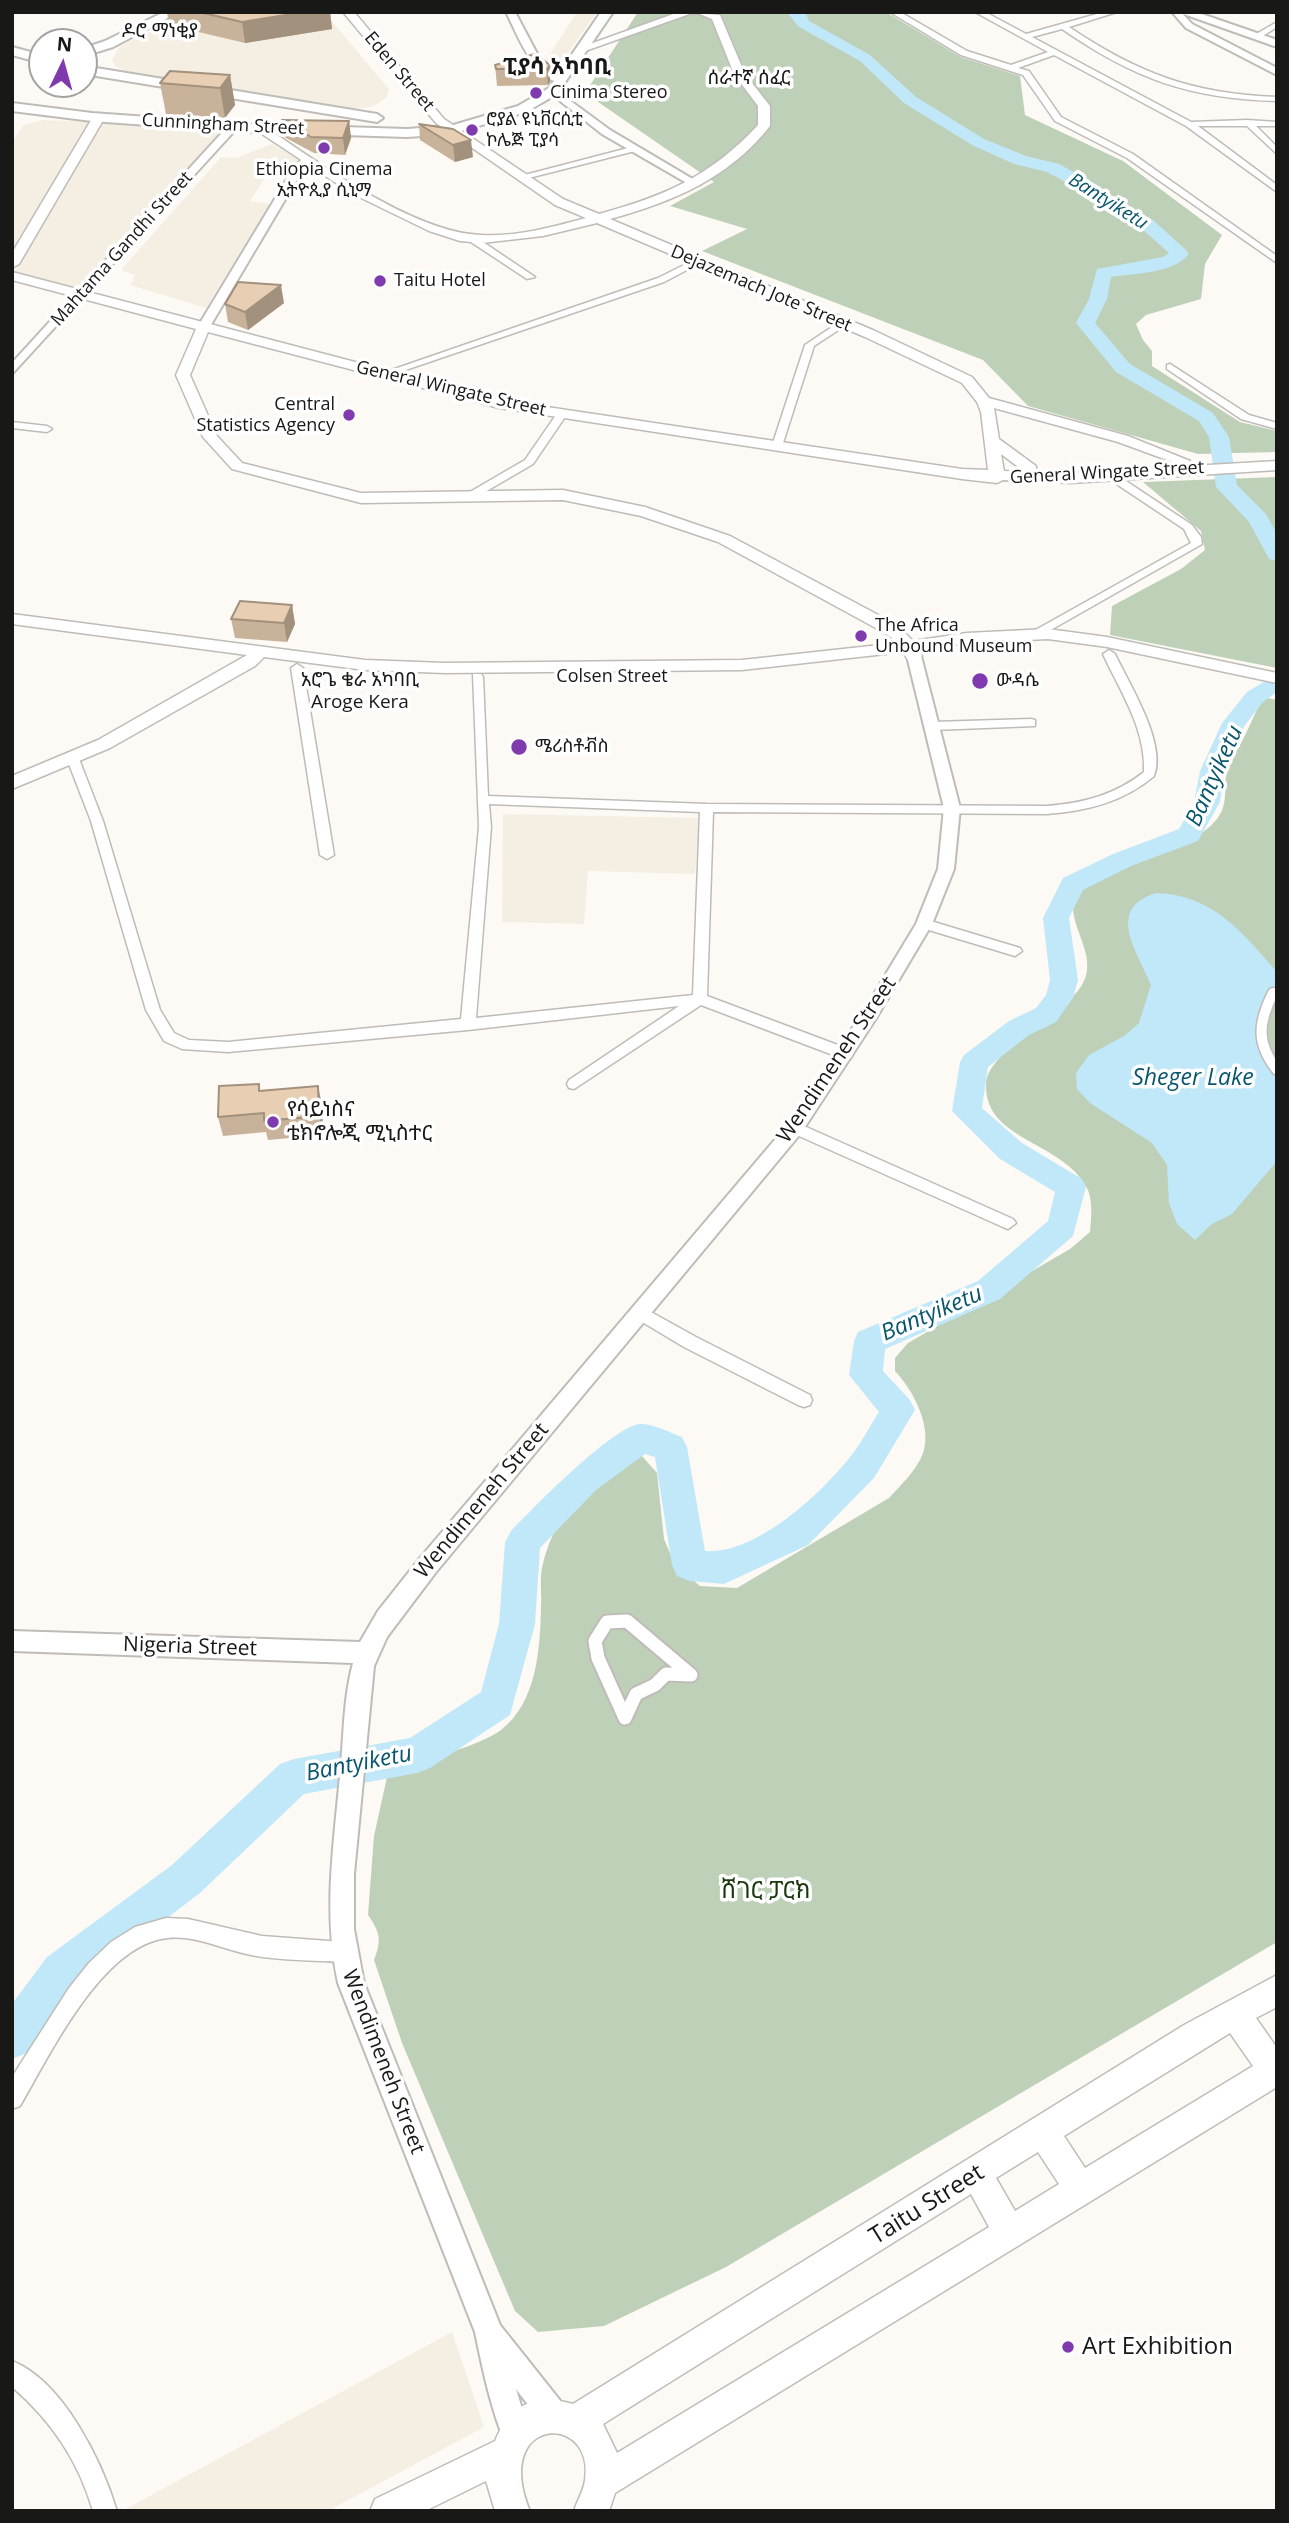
<!DOCTYPE html>
<meta charset="utf-8">
<style>
body{margin:0}
#map{position:relative;width:1289px;height:2523px;overflow:hidden;background:#fdfaf6;font-family:"Open Sans",sans-serif}
canvas{display:block}
.frame{position:absolute;inset:0;border:14px solid #181816;pointer-events:none}
.north{position:absolute;left:28px;top:28px;width:70px;height:70px;box-sizing:border-box;background:#fff;border:2px solid #a3a3a2;border-radius:50%;rotate:5deg;font-size:19px;font-weight:700;line-height:28px;text-align:center;color:#181816}
.north::after{content:'';display:block;margin:auto;width:24px;height:32px;background:#7f3bae;clip-path:polygon(50% 0,100% 100%,50% 72%,0 100%)}
</style>
<div id="map">
<canvas width="1289" height="2523"></canvas>
<div class="frame"></div>
<div class="north">N</div>
</div>
<script>
const g = document.querySelector('canvas').getContext('2d');
g.lineJoin = 'round';
function paint(path, color) {
  g.fillStyle = color;
  g.fill(path, 'evenodd');
}
function strokePath(path, color, width, dash) {
  g.strokeStyle = color;
  g.lineWidth = width;
  g.lineCap = dash ? 'butt' : 'round';
  g.setLineDash(dash || []);
  g.stroke(path);
}
function label(font, color, halo, rows, align = 'center') {
  g.font = font + ' "Open Sans","Noto Sans Ethiopic",sans-serif';
  g.lineWidth = 7;
  g.setLineDash([]);
  g.textBaseline = 'middle';
  g.strokeStyle = halo;
  g.fillStyle = color;
  for (const [text, x, y, turn = 0] of rows) {
    g.save();
    g.translate(x, y);
    g.rotate((+turn || 0) * Math.PI / 180);
    g.textAlign = isNaN(turn) ? turn : align;
    if (halo) g.strokeText(text, 0, 0);
    g.fillText(text, 0, 0);
    g.restore();
  }
}
paint(new Path2D(`
 M190,12H324L389,89L387,97L372,107L351,109L126,71L115,66L112,60L119,47Z
 M577,12H597L563,60L545,62Z
 M44,120L96,122L12,264V142L24,125Z
 M103,123L232,128L82,290L13,274Z
 M272,144L300,161L287,177L267,175L250,201L270,204L206,308L130,285L135,275L121,270L221,157L236,158Z
 M503,814L700,818L695,874L588,871L584,924L502,922Z
 M452,2332L484,2427L328,2511H122Z`), '#f4eee3');
paint(new Path2D(`
 M638,12H886L961,57L1020,76L1025,115L1123,161L1222,235L1205,264L1201,299L1146,315L1136,324L1143,340L1152,351V366L1240,422L1277,431V452L1198,454L1028,406L983,360L702,251L747,229L670,206L714,182L585,93Z
 M1277,477V668L1110,635L1112,606L1181,569L1205,550L1201,531L1143,482Z
 M1263,697L1277,700V1942L726,2267L604,2326L538,2332L515,2311L402,2043L374,1960C382,1940 380,1932 368,1915L374,1836L389,1768C418,1762 478,1747 501,1730C537,1702 540,1649 541,1607C542,1593 539,1577 543,1564C555,1516 590,1463 642,1456L657,1473L664,1539L675,1565L700,1586L737,1588L889,1498C901,1485 919,1468 924,1450C931,1423 912,1389 895,1371V1358L908,1343L1070,1249L1090,1232C1091,1219 1093,1203 1088,1190C1065,1141 985,1142 986,1085C986,1051 1061,1018 1082,985C1103,951 1055,917 1081,885C1108,852 1185,859 1217,819C1231,801 1221,782 1229,763C1231,757 1237,751 1240,745C1248,730 1255,713 1263,697Z`), '#bed0b8');
paint(new Path2D(`
 M1156,893C1213,895 1242,932 1277,972V993L1259,1019L1277,1070V1161L1232,1214L1212,1224L1195,1240L1177,1224L1169,1203L1167,1165L1152,1143L1090,1103L1077,1089L1076,1073L1089,1055L1124,1036L1139,1023L1151,985C1137,951 1105,909 1156,893Z`), '#c0e8f8');
paint(new Path2D(`
 M790,12H805L809,21L870,55L916,97L984,139L1026,156L1059,164L1099,186L1130,210L1153,220L1186,250L1189,254C1173,274 1135,273 1111,277L1107,299L1095,323L1130,364L1213,413L1229,437L1237,485L1266,514L1277,534V561L1269,559L1249,522L1216,487L1209,437L1199,421L1116,372L1076,323L1089,299L1097,269L1163,257L1169,253L1141,228L1118,218L1087,194L1047,172L1014,164L972,145L904,103L860,61L799,27L789,15Z
 M1277,674V692L1263,702L1245,725L1224,771L1220,802L1198,841L1131,866L1083,890L1069,918L1078,980L1073,998L1056,1022L1029,1035L988,1067L982,1108L1022,1143L1082,1179L1086,1187L1073,1236L1000,1299L885,1349L883,1371L910,1400L915,1410L874,1478L808,1545L724,1584L690,1581L677,1576L672,1565L655,1457L645,1454L596,1490L540,1548L535,1624L510,1715L430,1768L417,1773L304,1794L200,1893L77,1987L27,2053L12,2059V2004L47,1957L172,1865L280,1764L294,1759L410,1738L481,1692L499,1624L505,1542L511,1531C532,1509 613,1426 640,1424C652,1423 671,1433 682,1437L687,1447L705,1551C755,1555 820,1495 850,1457C861,1444 869,1427 879,1412L849,1375L854,1341L858,1332L978,1281L1048,1221L1055,1192L1000,1159L952,1111L960,1062L964,1055L1009,1021L1036,1008L1046,995L1050,980L1043,918L1063,878L1113,854L1179,829L1194,802L1200,771L1222,723L1247,692Z`), '#c0e8f8');
const pedestrianFar1 = new Path2D(`
 M1277,993H1273C1258,1023 1256,1043 1277,1070`);
const pedestrian = new Path2D(`
 M627,1621L691,1675L666,1674L655,1685L636,1694L625,1718L598,1658L595,1641L607,1622Z`);
const minor = new Path2D(`
 M890,12H900L967,51L1011,65L1048,52L975,12H985L1026,34L1104,12H1117L1069,27C1137,73 1193,94 1277,97V101C1189,99 1133,78 1062,29L1032,37L1191,122L1247,120L1277,122V126H1256L1277,147V154L1247,126H1198L1277,185V192L1186,126L1054,55L1018,68L1029,71L1061,117L1133,154L1277,256V263L1127,158L1055,121L1023,75L961,55Z
 M1277,22V27L1258,39L1251,37Z
 M632,147H635V151L521,180L517,177Z
 M471,238H477L535,277L527,279L471,242Z
 M694,260L702,262L664,282L385,377L377,375L658,278Z
 M841,321L849,323L814,346L782,446L773,448L772,446L805,345Z
 M1170,364L1249,415L1277,423V429L1241,419L1167,369V365Z
 M558,412L567,414L533,464L478,496H470V492L525,460Z
 M12,422L47,426L52,429L47,432L12,428Z
 M1106,473H1114L1192,525L1201,537L1202,544L1040,636H1032V632L1191,543L1184,529L1106,477Z
 M1109,650L1115,654C1129,684 1167,743 1154,776C1123,802 1087,811 1047,814L713,812L707,996L851,1050L853,1054L851,1058H841L701,1005L574,1089L569,1088L567,1084L569,1080L679,1006L468,1030L228,1052L182,1049L164,1041L146,1010L91,821L67,759L73,755L79,759L103,821L160,1010L174,1033L189,1040L228,1042L461,1019L479,827L473,674H481L483,677L488,796L707,804L1047,806C1084,803 1115,795 1144,772C1146,729 1120,691 1103,654ZM489,804L700,812L693,995L476,1018L491,827Z
 M297,664L303,668L334,855L327,859L320,855L291,668Z
 M1031,719L1035,720V726L933,730L927,726L933,722Z
 M924,919L1020,948L1022,951L1015,956L919,927L917,924Z
 M795,1122L1013,1219L1016,1223L1008,1229L1003,1227L790,1132L788,1128L790,1124Z
 M640,1306L696,1337L810,1395L812,1400L810,1405L804,1407L798,1405L684,1347L634,1317L632,1312L634,1307Z
 M166,1918L188,1919L262,1936L342,1942L349,1945L352,1952L349,1959L342,1962C312,1960 281,1961 251,1955C224,1950 196,1935 168,1938C102,1944 50,2055 20,2106L12,2109V2077L69,1988L89,1963L111,1942L135,1927Z
 M12,2361C63,2381 102,2461 117,2511H93C79,2462 51,2420 12,2387Z`);
const tertiary = new Path2D(`
 M506,12H515L542,63L563,78V82C535,84 517,33 506,12Z
 M1172,12H1181L1192,24L1277,68V75L1186,28Z
 M553,88L610,130L701,184L692,186L602,134L550,93Z
 M229,125L238,127L12,374V363Z
 M303,158L312,160L302,171L209,328L199,330L197,328L293,169Z
 M914,652L921,656L960,808L954,869L932,924L875,1020L801,1133L436,1572L387,1637L374,1666L354,1874V1929L364,1983L500,2325L562,2403L566,2413L562,2423L552,2427L542,2423L516,2389L530,2435L526,2445L516,2449L506,2445C491,2409 483,2371 475,2332L338,1983C322,1909 335,1838 341,1764C344,1730 344,1696 353,1663L12,1651V1631L360,1642L378,1611L420,1558L789,1123L863,1012L916,924L938,869L944,808L907,656Z`);
const secondary = new Path2D(`
 M343,12H354L444,119L563,199L599,214C665,196 711,176 758,125V106L734,74L712,19L695,12L588,50L579,48L679,12L720,15L745,74L770,106V126C729,178 673,202 610,219L875,331L972,377L989,398L1128,436L1190,461L1183,465L1178,464L1118,442L994,408L999,439L1036,466V472L1071,473L1277,461V470L1071,483L1003,480L997,483L962,479L499,408L208,332L190,375L217,436L242,463L361,493L563,490L645,507L730,536L897,625L913,641L967,633L1048,629L1107,637L1277,673V683L1107,647L1048,639L967,643L919,650L922,656L914,661L908,660L903,652L742,670L445,673L365,670L264,657L255,666L110,748L12,789V776L98,740L247,655L12,624V614L365,660L445,663L742,660L898,643L885,633L718,542L641,516L563,500L361,503L232,469L203,437L176,375L196,329L12,280V272L500,400L962,469L988,470L981,412L977,402L962,383L865,337L597,223L543,236L482,243L460,241L429,231L351,193L256,130V126H264C319,163 414,233 481,235C516,237 553,227 586,218L555,205L436,123ZM1001,454L1025,472L1004,471Z
 M99,114L105,117L19,264L12,268V253L93,117Z
 M1277,1975V2007L1256,2018L1277,2048V2087L615,2493L609,2511H574C577,2501 584,2490 585,2480C595,2411 491,2416 530,2511H495L486,2481L425,2511H370L375,2499L495,2441C510,2404 535,2393 573,2404L1184,2025ZM1230,2033L1253,2066L1085,2168L1064,2136ZM1038,2152L1059,2184L1015,2211L996,2178ZM971,2194L989,2227L617,2453L603,2424Z`);
const primary = new Path2D(`
 M164,12H179L113,47L84,56V48L105,41Z
 M601,12H613L557,94L526,112L451,134L407,137L246,132L92,121L12,111V103L92,113L246,124L407,129L450,126L518,106L549,88Z
 M1178,12H1196L1277,40V47Z
 M12,47L42,55V63L12,55Z
 M84,66L377,114L383,118L377,122L84,74Z`);
strokePath(pedestrianFar1, '#bfbcb8', 13);
strokePath(pedestrian, '#bfbcb8', 17);
strokePath(minor, '#bfbcb8', 3);
strokePath(tertiary, '#bfbcb8', 4);
strokePath(secondary, '#bfbcb8', 3);
strokePath(primary, '#bfbcb8', 4);
strokePath(pedestrianFar1, '#fff', 10);
strokePath(pedestrian, '#fff', 13);
paint(minor, '#fff');
paint(tertiary, '#fff');
paint(secondary, '#fff');
paint(primary, '#fff');
paint(new Path2D(`
 M167,12H330L332,29L245,43L169,25Z
 M495,65H550V82L548,85L497,86Z
 M230,75L235,105L225,118L166,114L160,83Z
 M282,120L349,121L351,138L345,155L314,153L284,137Z
 M419,124L473,157L455,162L420,140Z
 M284,303L248,330L228,322L225,304Z
 M292,605L295,624L287,642L235,638L231,619Z
 M261,1091L322,1105L323,1135L268,1140L266,1132L223,1136L218,1117Z`), '#c8b29a');
paint(new Path2D(`
 M304,12H330L332,29L245,43L242,22Z
 M550,65V82L548,85L547,69Z
 M230,75L235,105L225,118L220,88Z
 M349,121L351,138L345,155L343,138Z
 M471,140L473,157L455,162L453,145Z
 M281,285L284,303L248,330L245,312Z
 M292,605L295,624L287,642L284,623Z
 M318,1086L322,1105L323,1135L319,1116Z`), '#a2917d');
const building = new Path2D(`
 M199,12H304L242,22Z
 M535,54L550,65L547,69H496L495,65Z
 M170,71L230,75L220,88L160,83Z
 M282,120L349,121L343,138L311,137Z
 M419,124L453,129L471,140L453,145Z
 M238,282L281,285L245,312L225,304Z
 M240,601L292,605L284,623L231,619Z
 M259,1084V1091L318,1086L319,1116L264,1121V1113L218,1117L219,1086Z`);
paint(building, '#e8cfb3');
strokePath(building, '#a2917d', 2);
for (const [x, y, r, color] of [
 [536,93,7,"#7f3bae"],
 [472,130,7,"#7f3bae"],
 [324,148,7,"#7f3bae"],
 [380,281,7,"#7f3bae"],
 [349,415,7,"#7f3bae"],
 [861,636,7,"#7f3bae"],
 [980,681,9,"#7f3bae"],
 [519,747,9,"#7f3bae"],
 [273,1122,7,"#7f3bae"],
 [1068,2347,7,"#7f3bae"]
]) {
  const dot = new Path2D();
  dot.arc(x, y, r, 0, 2 * Math.PI);
  g.fillStyle = color;
  g.fill(dot);
  strokePath(dot, '#fff', 2.5);
}
label('18px', '#181816', '#fff', [
 ["Eden Street",399,72,50],
 ["Cunningham Street",223,125,3],
 ["Mahtama Gandhi Street",122,249,-48],
 ["Dejazemach Jote Street",761,289,23],
 ["General Wingate Street",451,389,13],
 ["General Wingate Street",1107,473,-3],
 ["Colsen Street",612,677]
]);
label('18px', '#181816', '#fff', [
 ["Cinima Stereo",550,93],
 ["ሮያል ዩኒቨርሲቲ",486,120],
 ["ኮሌጅ ፒያሳ",486,141],
 ["Ethiopia Cinema",324,170,"center"],
 ["ኢትዮጲያ ሲኒማ",324,191,"center"],
 ["Taitu Hotel",394,281],
 ["Central",335,405,"right"],
 ["Statistics Agency",335,426,"right"],
 ["The Africa",875,626],
 ["Unbound Museum",875,647],
 ["ውዳሴ",996,681],
 ["ሜሪስቶቭስ",535,747]
], 'left');
label('19px', '#181816', '#fff', [
 ["ዶሮ ማነቂያ",160,32],
 ["ሰራተኛ ሰፈር",749,79],
 ["አሮጌ ቄራ አካባቢ",360,681],
 ["Aroge Kera",360,703]
]);
label('italic 19px', '#08566d', '#fff', [
 ["Bantyiketu",1108,202,32]
]);
label('21px', '#181816', '#fff', [
 ["Wendimeneh Street",837,1060,-56],
 ["Wendimeneh Street",482,1501,-50],
 ["Nigeria Street",190,1647,2],
 ["Wendimeneh Street",383,2062,69]
]);
label('21px', '#181816', '#fff', [
 ["የሳይነስና",287,1110],
 ["ቴክኖሎጂ ሚኒስተር",287,1134]
], 'left');
label('bold 23px', '#181816', '#fff', [
 ["ፒያሳ አካባቢ",557,67]
]);
label('italic 23px', '#08566d', '#fff', [
 ["Bantyiketu",1215,776,-66],
 ["Sheger Lake",1193,1078],
 ["Bantyiketu",932,1314,-23],
 ["Bantyiketu",359,1764,-11]
]);
label('24px', '#1b380d', '#fff', [
 ["ሸገር ፓርክ",766,1891]
]);
label('24px', '#181816', '#fff', [
 ["Taitu Street",927,2205,-32]
]);
label('24px', '#181816', '#fff', [
 ["Art Exhibition",1082,2347]
], 'left');
</script>
